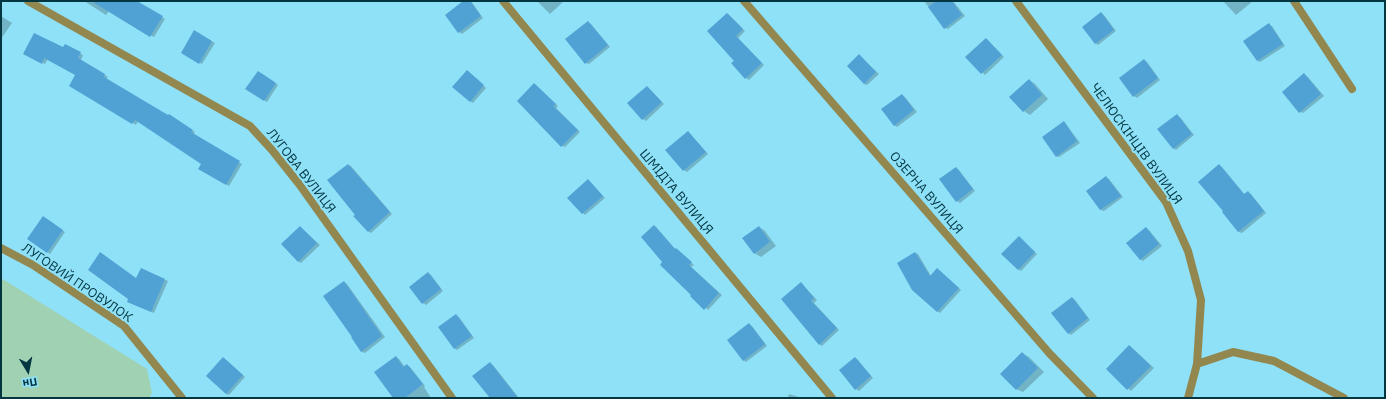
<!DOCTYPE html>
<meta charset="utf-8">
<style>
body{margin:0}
#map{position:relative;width:1386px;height:399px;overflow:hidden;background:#8fe1f8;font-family:"IBM Plex Sans",sans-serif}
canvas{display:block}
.frame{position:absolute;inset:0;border:2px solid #023641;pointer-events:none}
.north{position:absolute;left:8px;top:351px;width:40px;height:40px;-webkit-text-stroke:3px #8fe1f8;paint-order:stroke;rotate:170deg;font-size:11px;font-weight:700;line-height:16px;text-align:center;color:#023641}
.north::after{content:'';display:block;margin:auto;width:14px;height:18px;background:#023641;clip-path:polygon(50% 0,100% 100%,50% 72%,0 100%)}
</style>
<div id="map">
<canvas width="1386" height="399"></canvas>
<div class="frame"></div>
<div class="north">Пн</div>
</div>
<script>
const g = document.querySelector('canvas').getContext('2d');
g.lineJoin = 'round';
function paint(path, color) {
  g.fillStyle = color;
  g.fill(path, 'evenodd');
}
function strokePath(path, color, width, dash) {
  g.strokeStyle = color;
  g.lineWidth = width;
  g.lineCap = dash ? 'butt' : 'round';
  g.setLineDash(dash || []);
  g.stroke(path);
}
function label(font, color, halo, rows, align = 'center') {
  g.font = font + ' "IBM Plex Sans",sans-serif';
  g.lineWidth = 4;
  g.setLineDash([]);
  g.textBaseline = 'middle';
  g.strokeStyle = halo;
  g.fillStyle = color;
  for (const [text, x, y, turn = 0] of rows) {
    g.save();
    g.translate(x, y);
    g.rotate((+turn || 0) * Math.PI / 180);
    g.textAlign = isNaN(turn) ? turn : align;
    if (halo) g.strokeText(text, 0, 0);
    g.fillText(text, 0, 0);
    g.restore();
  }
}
paint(new Path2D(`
 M1,278L147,369L152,393L149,398H1Z`), '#a1d1b3');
paint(new Path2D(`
 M84,1H129L142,5L165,19L154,37L109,11L106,15Z
 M465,1H471L483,18L462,34L459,32L446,15Z
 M537,1H564L550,14Z
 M924,1H953L965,16L948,29L945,28Z
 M1223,1H1253L1236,15Z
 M1101,13L1104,15L1116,31L1098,45L1095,43Z
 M728,14L745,31L738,38L764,65L749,80L746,78L735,61Z
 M1,16L12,23L1,39Z
 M588,22L591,24L610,47L589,64L586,63Z
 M1269,25L1272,26L1285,46L1260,62L1257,60Z
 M194,32L215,43L202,64L182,53Z
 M986,39L1004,57L985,75L967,57Z
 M66,45L83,55L81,60L108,77L106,79L169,117H172L195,132L193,135L242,164L229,186L200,168L203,164L138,121L136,125L71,85L77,75L48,59L45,64L24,54L64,48Z
 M859,55L879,74L867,85L864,84Z
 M1144,60L1147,62L1160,80L1137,98L1134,96Z
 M261,73L278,85L267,102L247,89Z
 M470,73L486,88L473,103L470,101Z
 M1304,75L1307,76L1324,96L1303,113L1300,112Z
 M1029,80L1035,84L1048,99L1030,115L1024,111Z
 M534,84L558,106L556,108L580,132L565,147L562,146Z
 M647,87L664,104L646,121L643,119Z
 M902,95L905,97L917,112L897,127L894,125Z
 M1177,116L1180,117L1194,135L1176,150L1173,148Z
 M1064,123L1066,124L1080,143L1059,157L1056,156Z
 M688,132L708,154L687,172L684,170L667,150Z
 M348,165L351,166L392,214L371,233L368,231L356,215Z
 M1219,166L1222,167L1245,195L1248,192L1251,194L1266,213L1242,233L1239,232L1223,212Z
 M956,168L959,170L975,191L960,203L957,201Z
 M1106,178L1109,179L1123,197L1104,211L1101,210L1088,192Z
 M588,180L605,198L585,215L568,198Z
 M47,219L65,232L50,254L47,252Z
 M655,226L657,228L676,250L679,251L694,265L691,267L722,295L708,310L663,262Z
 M300,227L320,245L301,263L298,261Z
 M759,227L765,231L776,246L761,257L754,253Z
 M1146,229L1149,230L1162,246L1143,261L1140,259Z
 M1019,238L1037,254L1021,271L1018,269Z
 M915,253L918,254L931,276L940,271L961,290L940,313L937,311Z
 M141,270L168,281L154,313L131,303Z
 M428,273L431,275L443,291L426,305L423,303Z
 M344,282L347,284L385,337L365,353L362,352L352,338Z
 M801,283L817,300L814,303L839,330L822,346L819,344Z
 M1072,298L1075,300L1090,320L1071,335L1068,333Z
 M456,315L459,317L474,338L457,350L454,348Z
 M749,324L752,326L767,346L746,362L743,360Z
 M1130,346L1154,368L1131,391L1107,369Z
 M1022,353L1029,357L1044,372L1023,392L1016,389Z
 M396,357L399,359L405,367L407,365L410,367L425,386L424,387L431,398H394Z
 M855,358L858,360L873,378L859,391L856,389Z
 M226,360L245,377L229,395L226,394Z
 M490,363L493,365L519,398H491Z
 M789,394L802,398H788Z`), '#0003');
paint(new Path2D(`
 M91,1H137L163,16L150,37Z
 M463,1H470L481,16L458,33L445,15Z
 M936,1H952L962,15L944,29L928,7Z
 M1101,12L1114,30L1095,44L1082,27Z
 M727,13L743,29L736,36L762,63L745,79L731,63L734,61L707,31Z
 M588,21L608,45L585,64L565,39Z
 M1269,23L1283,44L1257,61L1243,41Z
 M194,30L212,41L199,64L181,53Z
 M34,33L63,47L65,44L81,52L78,58L105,74L104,77L168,115L169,114L193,130L191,132L240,161L226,185L198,169L201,164L135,120L132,124L69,86L75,75L44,58L42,64L23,54Z
 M986,38L1002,55L981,74L965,57Z
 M859,54L876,72L864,84L847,66Z
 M1144,59L1158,78L1133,97L1119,78Z
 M467,70L484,85L470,102L452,87Z
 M258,71L276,83L264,101L245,89Z
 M1304,73L1321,94L1299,113L1282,92Z
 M1029,79L1042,95L1023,112L1009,97Z
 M534,83L556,104L553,106L578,130L561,147L517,101Z
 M647,86L662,102L642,120L627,103Z
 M902,94L914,110L894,126L881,109Z
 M1177,114L1192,134L1173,149L1157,129Z
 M1064,121L1077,141L1056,157L1042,137Z
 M688,131L706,152L683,171L665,150Z
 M348,164L390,212L368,232L353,216L355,215L327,180Z
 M1219,164L1244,194L1248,191L1264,211L1238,232L1222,212L1223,211L1198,182Z
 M956,167L973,189L956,202L939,179Z
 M1106,176L1121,196L1100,210L1086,191Z
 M588,179L603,196L582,214L567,198Z
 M43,216L63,230L47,253L27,239Z
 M654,225L675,249L676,248L692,262L689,265L719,293L704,310L690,296L691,295L660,265L662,262L641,237Z
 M300,226L317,243L298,262L281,244Z
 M759,226L770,242L754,254L742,238Z
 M1146,227L1159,244L1140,260L1126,243Z
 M1019,236L1035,252L1018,270L1001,254Z
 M100,252L136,278L141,268L165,279L151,312L127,302L128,299L88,270Z
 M915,252L930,276L937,268L959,288L937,312L912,290L897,263Z
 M428,272L441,289L422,304L409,287Z
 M344,281L382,336L361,352L351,337H352L323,296Z
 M801,282L814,298L811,301L837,328L819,345L781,299Z
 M1072,297L1088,318L1068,334L1051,313Z
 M456,314L472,336L454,349L438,327Z
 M749,323L765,344L743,361L727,340Z
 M1129,345L1151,366L1127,390L1106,369Z
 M1022,352L1038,368L1016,390L1000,374Z
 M396,356L403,367L407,364L423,384L405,398H393L374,372Z
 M223,357L243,375L226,394L206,376Z
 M855,357L871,376L855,390L839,370Z
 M490,362L518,398H490L472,376Z`), '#51a2d4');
strokePath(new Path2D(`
 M28,1L250,126L272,150L299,184L452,398
 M503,1L832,398
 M744,1L1050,354L1093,398
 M1016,1L1166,202L1188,251L1201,300L1197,364L1188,398
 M1294,1L1352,89
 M1,248L33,265L124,326L182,398
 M1197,364L1233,352L1274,361L1344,398`), '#938750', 8);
label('13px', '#023641', '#8fe1f8', [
 ["ЧЕЛЮСКІНЦІВ ВУЛИЦЯ",1136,144,54],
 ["ЛУГОВА ВУЛИЦЯ",301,171,52],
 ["ШМІДТА ВУЛИЦЯ",676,192,50],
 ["ОЗЕРНА ВУЛИЦЯ",926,193,49],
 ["ЛУГОВИЙ ПРОВУЛОК",77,283,34]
]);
</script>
